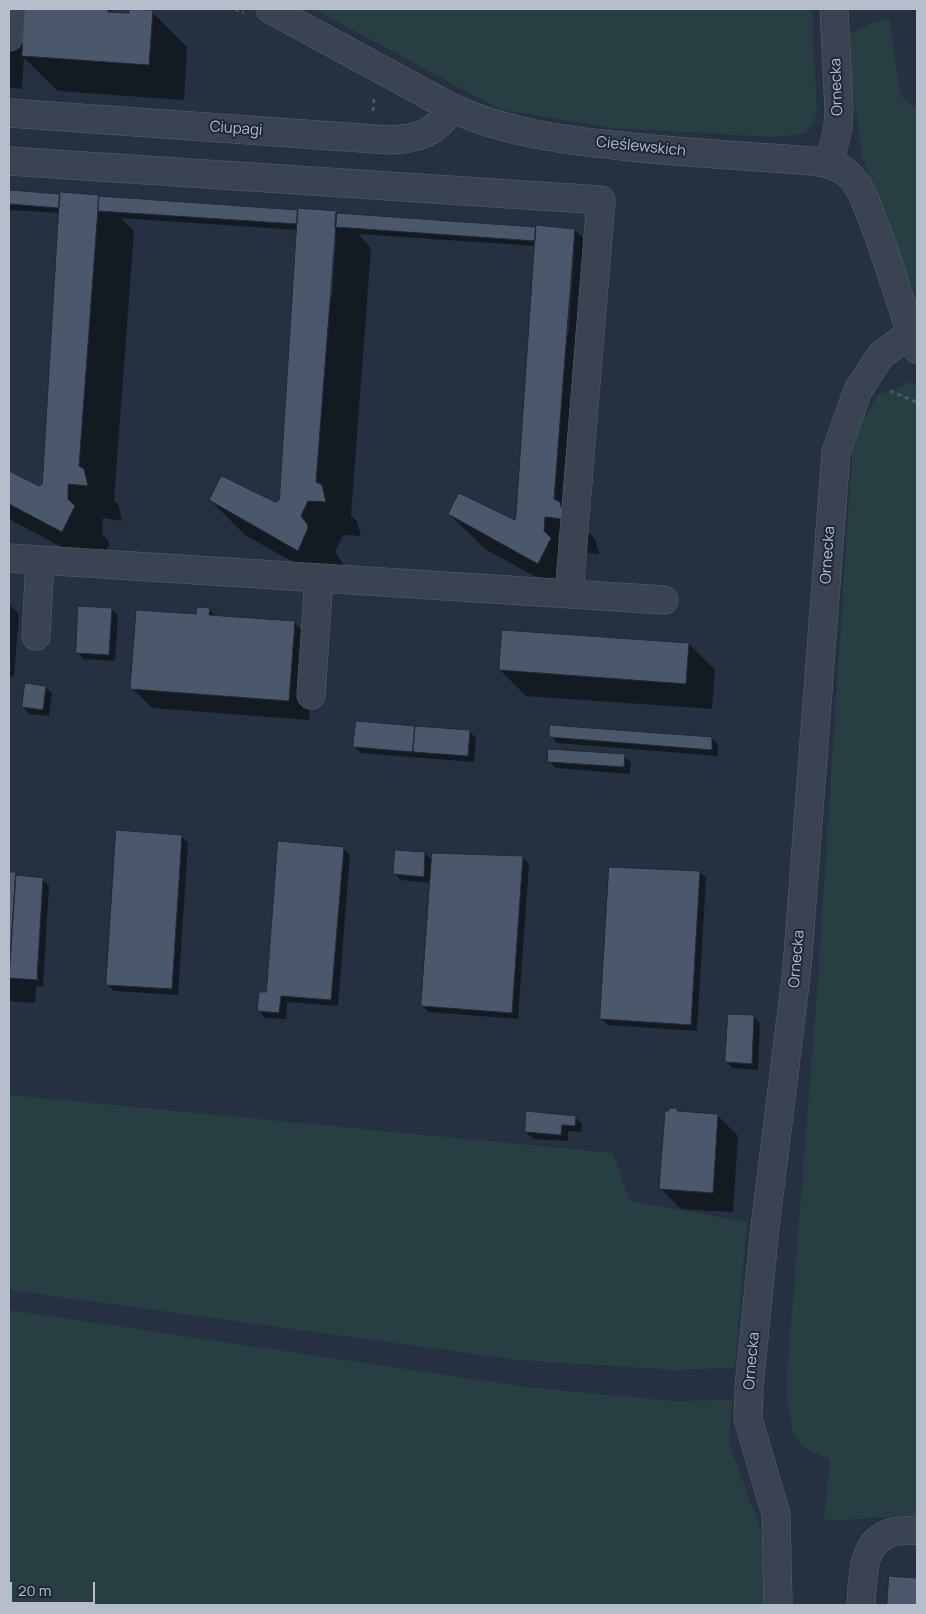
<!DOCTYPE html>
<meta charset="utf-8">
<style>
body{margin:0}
#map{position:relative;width:926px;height:1614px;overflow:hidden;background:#253141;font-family:Manrope,sans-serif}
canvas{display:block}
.frame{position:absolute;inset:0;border:10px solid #b6becb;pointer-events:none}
.scale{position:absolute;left:10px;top:1582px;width:85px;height:22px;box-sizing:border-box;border:2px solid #b6becb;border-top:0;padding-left:6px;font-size:15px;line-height:18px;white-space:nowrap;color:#b6becb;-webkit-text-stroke:4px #1e2836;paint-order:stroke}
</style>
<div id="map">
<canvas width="926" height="1614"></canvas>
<div class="frame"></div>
<div class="scale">20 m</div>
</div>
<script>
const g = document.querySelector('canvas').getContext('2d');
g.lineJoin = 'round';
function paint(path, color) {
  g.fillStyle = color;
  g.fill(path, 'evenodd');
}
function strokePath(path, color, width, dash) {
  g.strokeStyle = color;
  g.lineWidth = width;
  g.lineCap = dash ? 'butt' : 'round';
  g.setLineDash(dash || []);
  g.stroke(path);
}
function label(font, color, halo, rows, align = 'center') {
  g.font = font + ' Manrope,sans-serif';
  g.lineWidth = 4;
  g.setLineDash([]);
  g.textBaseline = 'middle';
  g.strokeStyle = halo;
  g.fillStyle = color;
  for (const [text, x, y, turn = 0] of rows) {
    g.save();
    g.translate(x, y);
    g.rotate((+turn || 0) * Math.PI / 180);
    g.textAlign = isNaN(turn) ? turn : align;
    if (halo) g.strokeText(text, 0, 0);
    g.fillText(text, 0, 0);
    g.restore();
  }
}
paint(new Path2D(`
 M314,9H812L817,114L806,134L772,137L613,128L499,109Z
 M890,19L900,95L917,111V299L888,226L863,160L852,85L847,35L873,23Z
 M910,382L917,387V1515L824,1521L830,1459L805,1449L793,1435L786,1388L818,978L853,436L878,395Z
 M9,1095L613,1153L630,1201L747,1222L735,1368L673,1370L518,1360L9,1290Z
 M9,1310L526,1387L673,1401L732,1400L729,1444L769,1552L768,1605H9Z`), '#273e42');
paint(new Path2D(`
 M26,9L69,11V9H108L112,14L130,15L152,12L187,47L184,100L58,91L24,58L22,89L9,88V18L24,33Z
 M9,191L61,195V193L99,196L101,198L575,230L610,265L589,533L595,539L599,554L580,552L578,567L586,574L574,598L485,549L449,514L515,521L518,515L536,246L358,234L371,248L351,516L357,521L361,536L343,535L335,552L343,564L334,585L245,535L210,500L275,504L280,501L298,230L121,218L134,231L114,500L119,506L122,521L103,518L102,534L108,540L109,545L97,566L9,519V472L39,487L43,485L60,213L9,210ZM333,238H336L332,297H329ZM572,255H574L568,336H566Z
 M9,604L19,614L14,677L9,676Z
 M111,609L118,615L115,661L83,659L77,652Z
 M209,609L217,617L294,622L314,643L309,720L152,708L132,688L197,615Z
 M689,644L715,670L712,709L526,696L500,670Z
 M45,687L52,693L49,716L30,714L23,707Z
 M469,731L476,738L474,762L361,753L355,747Z
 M551,736L712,738L718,745V756L557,743Z
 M624,756L631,762L630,774L556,768L549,762Z
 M181,836L188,843L178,995L114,991L107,984Z
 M343,848L350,855L338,1006L287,1002L286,1019L265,1018L259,1011Z
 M425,853L433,861L522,857L529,864L518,1019L429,1012L422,1006L431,883L401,880L395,874Z
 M700,872L706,878L697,1031L608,1025L601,1018Z
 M9,873H16L19,877L42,879L49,886L43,986H36L35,1003L9,1001Z
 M754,1017L760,1023L758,1070L733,1068L726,1062Z
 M676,1109L680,1113L718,1116L738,1136L733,1212L681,1209L661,1189Z
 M575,1117L582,1124L581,1132L568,1131V1141L533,1139L526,1132Z
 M891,1578L917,1579V1605H889Z`), '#0007');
const building = new Path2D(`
 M25,9H108V12L129,13V9L153,10L149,65L22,56Z
 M9,190L60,194L59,208L9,204Z
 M60,192L99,195L79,466L84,469L88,486L68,484V499L75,506L62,532L9,504V471L39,486L42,484Z
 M99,196L298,210L297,224L98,211Z
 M298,208L337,211L316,482L322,485L326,502L308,501L301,516L307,524L308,528L298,551L209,500L220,478L222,476L275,502L279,500Z
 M336,213L536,227L535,241L335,227Z
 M536,225L575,229L554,499L560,502L564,519L545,517L544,531L551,538L538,564L448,514L458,494H461L515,520L516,514Z
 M78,606L112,608L109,655L76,653Z
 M197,607L210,608L209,615L295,621L289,701L130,689L136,610L196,614Z
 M502,630L689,643L686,684L499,670Z
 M25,683L46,686L43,710L22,707Z
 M356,721L415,726L413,752L353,747Z
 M550,725L712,737V750L549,737Z
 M415,726L470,730L468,756L413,752Z
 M548,749L625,754L624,767L548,762Z
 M116,830L182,835L172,989L106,985Z
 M278,841L344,847L331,1000L281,996L279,1013L257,1011L259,992H266Z
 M395,850L425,852L424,877L393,874Z
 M432,853L523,856L512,1013L421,1006Z
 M609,867L700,871L691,1025L600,1019Z
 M9,872H16L9,978Z
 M16,875L45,878L43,879L37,978L38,979V980L9,978Z
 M728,1014L754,1015L752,1064L725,1062Z
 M669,1108H677V1111L718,1114L713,1193L659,1189L665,1111H668Z
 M526,1111L576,1116L575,1126L562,1125L561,1135L525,1132Z
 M889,1576L917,1578V1605H887Z`);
paint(building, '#4b576a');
strokePath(building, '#202a38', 1);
const minor = new Path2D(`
 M270,9L452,108C506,133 564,140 622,146C685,153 749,156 812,161C825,163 838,165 848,174C861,186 867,205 873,221C890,263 901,307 917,349
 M9,37L11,9
 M9,113L389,140C418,139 436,133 452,108
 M9,161L601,200L569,594
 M829,164L838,128L839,110L834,9
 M9,558L664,600
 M36,636L40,560
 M311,695L319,578
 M778,1605L776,1514L748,1419L749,1387L765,1227L797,968L836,452L858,390L881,355L911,333
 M861,1605C863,1581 860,1543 890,1533C898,1530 908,1531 917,1530`);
strokePath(minor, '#57616e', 29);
strokePath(new Path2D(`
 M235,9L244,13
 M373,111L374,97
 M890,391L917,402`), '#465b5f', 3, [4, 4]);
strokePath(minor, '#3a4351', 28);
label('15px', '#b6becb', '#1e2836', [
 ["Ornecka",837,87,-92],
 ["Ciupagi",236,129,4],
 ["Cieślewskich",641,147,6],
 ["Ornecka",828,555,-86],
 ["Ornecka",797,959,-85],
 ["Ornecka",752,1361,-85]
]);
</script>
